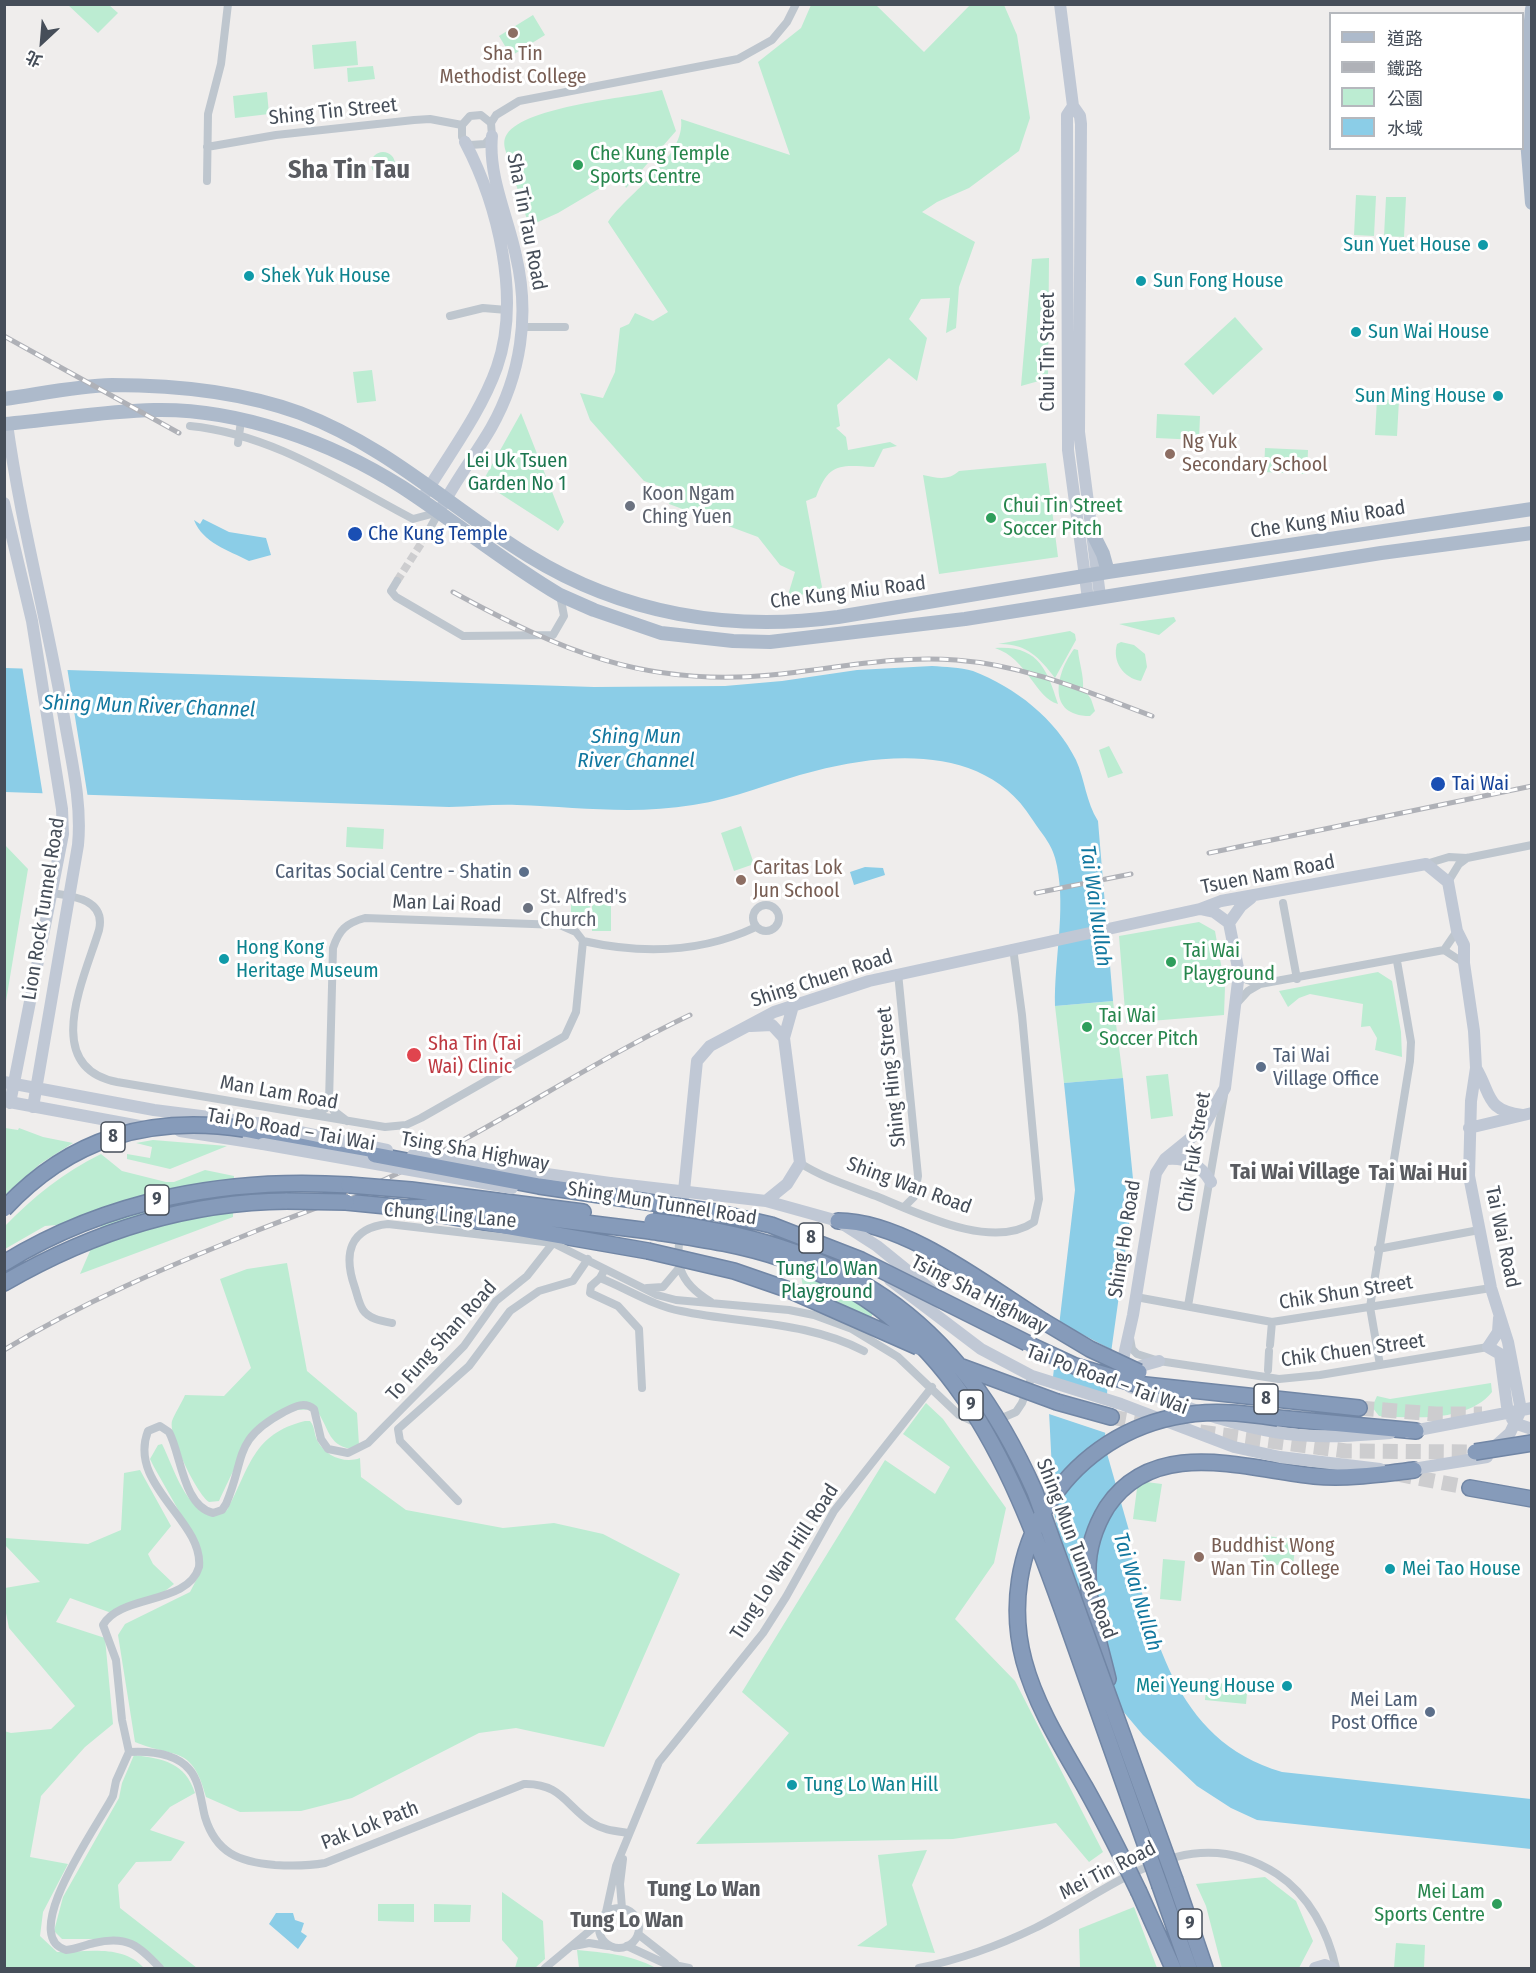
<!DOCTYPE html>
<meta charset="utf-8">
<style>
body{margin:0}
#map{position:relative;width:1536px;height:1973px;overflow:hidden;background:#efedec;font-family:"Fira Sans Condensed","Noto Sans TC",sans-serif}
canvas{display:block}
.frame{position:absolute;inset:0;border:6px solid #464e59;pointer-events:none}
.legend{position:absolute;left:1329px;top:12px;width:195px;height:138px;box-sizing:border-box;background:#fff;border:2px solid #b5b8bd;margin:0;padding:8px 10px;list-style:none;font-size:18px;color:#464e59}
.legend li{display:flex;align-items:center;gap:12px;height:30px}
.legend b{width:30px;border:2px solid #b5b8bd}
.north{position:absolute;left:12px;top:12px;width:60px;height:60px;-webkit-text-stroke:4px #fff;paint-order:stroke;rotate:206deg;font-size:16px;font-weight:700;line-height:24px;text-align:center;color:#464e59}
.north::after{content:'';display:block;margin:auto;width:21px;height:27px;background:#464e59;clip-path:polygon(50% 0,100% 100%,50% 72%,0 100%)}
</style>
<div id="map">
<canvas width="1536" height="1973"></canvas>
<div class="frame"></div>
<ul class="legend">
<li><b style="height:8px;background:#adbacb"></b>道路</li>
<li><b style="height:8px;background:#afb1b7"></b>鐵路</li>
<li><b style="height:16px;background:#bcecd2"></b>公園</li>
<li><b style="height:16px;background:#8bcde7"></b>水域</li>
</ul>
<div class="north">北</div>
</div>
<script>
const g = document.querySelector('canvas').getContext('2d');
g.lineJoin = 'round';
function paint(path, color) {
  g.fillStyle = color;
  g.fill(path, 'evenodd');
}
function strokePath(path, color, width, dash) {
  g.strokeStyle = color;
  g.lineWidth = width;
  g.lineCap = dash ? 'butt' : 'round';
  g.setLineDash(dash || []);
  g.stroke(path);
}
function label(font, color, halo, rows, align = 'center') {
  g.font = font + ' "Fira Sans Condensed",sans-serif';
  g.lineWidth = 6;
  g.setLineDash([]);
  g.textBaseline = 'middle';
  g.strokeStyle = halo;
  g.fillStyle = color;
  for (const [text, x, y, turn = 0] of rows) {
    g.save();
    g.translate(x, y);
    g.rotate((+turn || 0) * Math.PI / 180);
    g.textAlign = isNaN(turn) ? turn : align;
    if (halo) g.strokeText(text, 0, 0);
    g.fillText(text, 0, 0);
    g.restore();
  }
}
paint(new Path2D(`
 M68,5H109L118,13L98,33Z
 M811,5H876L924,52L970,5H1004L1017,35L1030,118L1019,151L969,188L937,202L922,212L975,242L959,287L956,328L946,333L950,298L921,299L909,319L927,338L917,381L889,358L837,405L840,426L836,428L846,437L848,450L890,442L897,446L883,449L874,467C840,465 829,462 816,497L806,501L822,587L818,594L788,595L795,572L780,565L758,537L669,504L673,491L644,481L590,420L580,393L603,398L615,372L620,328L629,324L635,313L653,321L668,312L608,222C627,193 686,157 681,119L790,155L758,62L801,28Z
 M533,15L545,35L511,56L499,36Z
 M356,41L358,65L314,69L312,45Z
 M373,66L375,79L348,82L347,68Z
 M662,90L676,131L626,188L623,181L617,178L558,213L529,226L506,152C504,146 503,140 507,134C526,106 628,98 662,90Z
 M267,92L269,114L235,118L233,96Z
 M371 164a12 12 0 1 1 24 0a12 12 0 1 1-24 0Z
 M1356,195L1376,196L1374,236L1354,235Z
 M1386,197H1406L1404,237L1384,236Z
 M1049,258L1048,374L1046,379L1021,386L1032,259Z
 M1235,317L1263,349L1213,395L1184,364Z
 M372,370L376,401L357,403L353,372Z
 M1377,399L1399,400L1397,436L1375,435Z
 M521,413L564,522L558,531L496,491L484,479Z
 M1157,414L1200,416L1199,440L1156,438Z
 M1265,448L1308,450L1307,474L1264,472Z
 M1046,463L1058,557L939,574L923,475C937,478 948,481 959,471Z
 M1174,617L1176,621L1159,635L1119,624Z
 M1070,631L1075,634L1076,640L1055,678C1039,657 1026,643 998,644Z
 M1121,642L1134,645L1145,654L1147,667L1141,681C1123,678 1112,661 1117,644Z
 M995,648C1038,645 1047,669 1058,704C1035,698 1028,659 995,648Z
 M1074,649L1078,650C1079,663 1084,675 1083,688L1091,699L1095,711L1090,716C1046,716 1056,673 1074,649Z
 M1109,746L1123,773L1108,778L1099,750Z
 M741,826L754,864L734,871L721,833Z
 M347,827L384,829L383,849L346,847Z
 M5,845L28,869L5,1007Z
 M571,888L590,889V926H571Z
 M592,894H611V931H592Z
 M1199,922L1215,931L1225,987L1224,1015L1126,1023L1119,936Z
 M1378,972L1392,981L1401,1032L1402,1057L1375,1050L1377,1038L1370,1026L1361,1027L1363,1004L1310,994L1299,998L1288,1007L1279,991Z
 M1113,1001L1123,1078L1064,1083L1055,1006Z
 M1168,1074L1173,1116L1151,1119L1146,1076Z
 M5,1128L18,1130L19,1128L43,1137L73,1143L40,1164L5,1195Z
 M153,1140L227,1146L170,1169L127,1159V1154L150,1158L152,1147L136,1143Z
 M101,1154L122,1171L166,1182H174L205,1170L234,1176L233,1217L80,1274L103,1221L45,1226L5,1249L4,1227C34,1196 63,1173 101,1154Z
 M796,1242L821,1252L884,1288L869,1322L804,1294Z
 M287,1263L307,1371L357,1413L359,1445L351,1449C327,1445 329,1426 316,1410C260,1403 239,1460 219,1501L209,1502C197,1494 168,1435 172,1421C174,1415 182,1402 185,1395L224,1396L251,1368L220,1279L247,1269Z
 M1491,1383L1492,1392C1468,1422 1415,1418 1379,1416L1372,1407L1377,1396L1390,1399Z
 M926,1403L943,1419L1006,1508L994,1563L955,1619L1015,1681L1103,1852L1089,1862L1056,1823L953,1839L696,1844L789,1733L742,1692L885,1460L935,1494L950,1467L903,1434Z
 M305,1421H310C315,1427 314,1433 317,1440C325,1456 344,1464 360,1458L361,1477L406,1510L503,1528L554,1523L603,1534L680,1574L604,1747L516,1728L479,1733L352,1798L301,1811L240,1812L206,1797C192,1744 175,1759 135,1742L118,1635L125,1624L190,1592L202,1569L197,1543L154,1467L150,1459L158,1445L162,1444C176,1472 189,1525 227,1510C250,1468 252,1434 305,1421Z
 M140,1470L171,1526L148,1554L153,1564L174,1584L160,1595L117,1615L70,1598L56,1622L105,1638L113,1724L85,1747L41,1796L30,1857L68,1864L43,1912L40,1936L57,1952C87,1952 123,1944 144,1968H5L4,1731L11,1733L51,1729L75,1706L9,1628L5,1608V1588L40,1582L5,1545V1538L88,1544L121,1530L124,1473Z
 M1138,1481L1162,1484L1156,1522L1133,1519Z
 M1265,1536L1296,1539L1293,1566L1262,1564Z
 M1163,1559L1185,1561L1181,1601L1160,1599Z
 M1207,1679L1248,1683L1246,1704L1205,1700Z
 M134,1755C163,1759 185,1762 195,1793L170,1807L150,1830L185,1842L171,1861L136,1862L118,1885L120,1908L197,1968H162L123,1939H62L54,1931L63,1897L119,1798L122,1783Z
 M927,1850L912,1885L935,1953L857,1946L887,1925L878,1855Z
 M1265,1877L1296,1901L1313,1941L1299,1968H1222L1206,1906L1196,1884Z
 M502,1892L543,1921L545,1959L535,1968H515L518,1958L502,1940Z
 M378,1904H414V1922L378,1921Z
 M434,1904L471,1905L470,1922H434Z
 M1134,1907L1157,1968H1080L1079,1929Z
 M1396,1943L1425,1945L1424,1968H1394Z
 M577,1950C605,1953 630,1954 656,1968H579Z`), '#bcecd2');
paint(new Path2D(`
 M203,519L229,532L266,538L271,555L249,561C228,550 203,543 194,520L200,524Z
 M932,666C945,667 960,667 973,671C1015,687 1056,719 1076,760C1085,780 1086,802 1098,821L1113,1001L1055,1006C1054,960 1066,912 1057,866C1053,844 1043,836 1032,819C986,745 889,752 815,771C774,781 735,799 693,805C633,815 576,807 517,805C494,804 471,807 449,807L5,792V668L594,687L725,686L782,681L857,670Z
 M865,867L883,868L885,875L854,885L850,872Z
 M1123,1078L1134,1189L1108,1374L1105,1437L1106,1450L1130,1534L1126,1536C1154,1631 1172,1740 1282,1772L1531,1799V1849L1257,1820L1231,1808L1197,1786L1143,1735L1111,1697L1058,1535L1054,1511L1049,1411L1075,1190L1064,1083Z
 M276,1913H293L295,1920L304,1923L301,1932L307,1936L298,1949L269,1924Z`), '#8bcde7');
paint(new Path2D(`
 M22,666L67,667L88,798L43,796Z
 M1055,1320L1114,1351L1111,1384L1050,1362Z
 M1048,1387L1110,1402L1109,1434L1046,1413Z`), '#efedec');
strokePath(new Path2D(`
 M397,581L424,539`), '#cdcdcf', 8, [8, 4]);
strokePath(new Path2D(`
 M1359,1408L1435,1414H1482
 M1111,1417L1156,1425
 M1200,1432L1346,1451L1475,1452
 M1397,1474L1470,1488`), '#cdcdcf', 15, [15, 8]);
const highway = new Path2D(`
 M244,1129L375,1155
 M411,1190L583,1212
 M346,1202L407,1208L448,1206L650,1231
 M425,1212L648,1251
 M838,1221C905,1221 987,1286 1043,1321
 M4,1263C108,1199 229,1177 349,1185
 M4,1283C92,1232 185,1202 287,1201
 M1136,1384L1359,1408
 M1057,1402L1111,1417
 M1278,1418L1416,1431
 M1470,1488L1532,1499
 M1108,1679C1100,1646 1089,1611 1088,1576C1087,1552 1094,1528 1107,1507C1155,1436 1245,1469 1314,1476C1348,1479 1381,1474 1414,1470
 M1175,1880L1205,1968
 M1160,1886L1189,1968
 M1139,1892L1173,1968`);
strokePath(highway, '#7186a5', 18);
strokePath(new Path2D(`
 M491,123L481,115L470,116L462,125V137L470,145L485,144L492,136L491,123L496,115L519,101L738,59L772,40L787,22L796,4
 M207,147L276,135L414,120L430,119L462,125
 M207,181L208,114L221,64L228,4
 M450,316L483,308L507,310
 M522,327H565
 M190,426C273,434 342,482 413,519L439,512
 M238,443L241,421
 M424,539L439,512
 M397,581L391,591L396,597L463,636L553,635L564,616L560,595
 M1426,864L1449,857L1467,858L1532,845
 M1448,882L1459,864L1467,858
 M52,893C74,896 106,900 99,930C85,977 40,1067 117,1082L385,1127L406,1125L421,1118L565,1036L576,1012L583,941
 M1283,903L1297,979
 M753 918a13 13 0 1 1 26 0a13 13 0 1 1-26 0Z
 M1444,950L1464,963
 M898,973L918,1176L914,1197L904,1207
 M1239,973L1247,980L1260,984L1444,950L1457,931
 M1237,1003L1248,991L1260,984
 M329,1102L334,1111L347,1121
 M310,1114L325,1109L329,1102L333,948C339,930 346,923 365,918L560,925L576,932L583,941C641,954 701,953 756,927
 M800,1163C823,1178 850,1186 876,1196C918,1213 992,1251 1034,1222L1039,1199L1022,1015L1013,948
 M682,1211C679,1255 668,1276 711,1302
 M1378,1249L1479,1230
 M605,1269L600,1278C626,1288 653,1306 681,1311C743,1324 807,1321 864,1351
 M600,1278L591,1286L590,1293L618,1306L639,1329L642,1388
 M647,1288L663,1287L679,1268
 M1136,1297L1272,1322L1491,1288
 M1188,1306L1224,1095
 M392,1323C382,1321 369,1319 363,1310C359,1304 357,1294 355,1288C343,1254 349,1228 388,1224L553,1243L657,1295L676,1300L789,1310L814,1315L852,1329L898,1357L959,1415L976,1423L988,1424L1016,1412L1022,1403L1032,1376
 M1130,1338L1132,1349L1137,1354L1159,1361L1279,1379L1320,1375L1488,1347
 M1270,1345L1272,1322
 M1380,1365L1370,1307L1410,1061L1411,1042L1397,961
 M1268,1370L1269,1351
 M458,1501L400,1441L398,1429L469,1366L510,1311L539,1291L573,1281L588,1259
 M129,1752C148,1751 175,1753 189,1769C200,1781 201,1802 205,1817C216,1853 239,1862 275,1865C292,1866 308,1866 325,1863L524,1784C561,1783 566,1806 592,1823C603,1830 616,1831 629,1833
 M622,1908L620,1884L623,1859
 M599 1928a20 20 0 1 1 40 0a20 20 0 1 1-40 0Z
 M606,1912L616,1866L659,1762L763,1633L786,1597L834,1511L932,1387
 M638,1934L675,1963
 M574,1946L589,1943L608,1946
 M627,1946L664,1963L689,1968
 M160,1968C138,1945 127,1935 94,1943C85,1945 76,1949 66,1950C17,1936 100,1822 113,1796L116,1781L129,1752L122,1720L116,1660L103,1625C120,1594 188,1605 199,1567C204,1521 127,1485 148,1431L160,1426L169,1432C181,1454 183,1506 213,1513L222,1510L226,1504C246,1458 232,1440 284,1412C294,1407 304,1401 314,1409L321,1439L328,1449L348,1453L368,1443L464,1346L496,1301L527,1276L553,1243
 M545,1968L599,1923
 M919,1968C958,1960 998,1946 1035,1928C1112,1890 1188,1816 1277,1874C1309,1895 1328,1932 1336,1968`), '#bec6ce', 8);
strokePath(new Path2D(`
 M1060,4L1073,106L1080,116L1081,124L1079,432L1100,596
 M1073,106L1067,115L1068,450L1088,599
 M7,424C21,525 48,623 65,723C72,763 82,804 78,845L33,1107
 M425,494C450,453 481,412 497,367C521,298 498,205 465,142
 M4,503L32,621L62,809L63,834L10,1103
 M443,505C457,478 476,454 491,428C521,375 530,315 516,256C508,217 488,176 492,136
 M1229,923L1241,906L1251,898
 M751,1026L772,1025L784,1038
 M1476,1068C1492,1095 1485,1110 1522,1115
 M4,1082L154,1110L256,1123
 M4,1101L145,1127
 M1469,1128L1532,1113
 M180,1131L263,1144
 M1166,1159C1187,1157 1200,1164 1211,1182
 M610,1183L766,1201L838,1221L877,1246L935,1293
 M766,1201L787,1184L800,1163L784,1038L793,1006
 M682,1211L697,1061L710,1046L774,1012L869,981L1200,909L1221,901L1426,864L1448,882L1457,931L1464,945V963L1474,1031L1476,1068L1471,1101L1469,1176L1491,1288L1508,1342L1521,1410L1510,1433L1491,1450
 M890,1280L981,1349L1032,1376L1121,1404L1234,1447L1280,1457L1380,1469
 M1499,1318L1498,1332L1488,1347L1500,1354L1508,1414
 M1120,1373L1133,1315L1156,1173L1165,1159L1202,1129L1225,1088L1239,973L1229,923L1214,912L1200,909
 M1133,1376L1141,1366L1159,1361
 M1130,1387C1178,1403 1225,1424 1275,1432C1314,1439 1352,1436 1390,1433
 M1512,1419L1517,1424L1532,1429
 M1408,1432L1532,1408
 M1407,1470L1487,1457
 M1315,1968L1325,1965L1332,1968`), '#c0c8d5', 12);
strokePath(new Path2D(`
 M1532,9L1524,102L1532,203
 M4,399C40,394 77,386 112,385C174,385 242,392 300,413C391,448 449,507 529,556C623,614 730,632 838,617L1108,572L1532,509
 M4,424C54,420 104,411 154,410C239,408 331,442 402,487C456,522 505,563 560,595L594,610L661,633L733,641L770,642L965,619L1381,553L1532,533
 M1091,530L1103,554L1108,572`), '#adbacb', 14);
strokePath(highway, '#869bba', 15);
const rail = new Path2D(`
 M4,336L179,433
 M453,592C561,651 644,687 771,675C833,669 894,655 956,660C1025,665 1088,692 1152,716
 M1209,853L1532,786
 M1036,893L1131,874
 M4,1350C83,1302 166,1267 251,1233C293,1216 336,1202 377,1183C485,1135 583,1066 690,1015`);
strokePath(rail, '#afb1b7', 5);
strokePath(rail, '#fff', 3, [9]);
const highwayBridge = new Path2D(`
 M375,1155L539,1186L715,1212L771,1225L861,1260L1027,1343
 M349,1185L411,1190
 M287,1201L346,1202
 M4,1209C70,1138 149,1115 244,1129
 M652,1221C842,1243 956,1314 1035,1492L1175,1880
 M650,1231C695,1238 740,1244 783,1259C948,1314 1008,1458 1062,1609C1095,1701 1128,1793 1160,1886
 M648,1251L734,1271L789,1290L918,1347
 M1043,1321L1090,1349L1139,1372
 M1032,1346L1075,1366L1136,1384
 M962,1367L1057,1402
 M1475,1452L1532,1443
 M1139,1892C1122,1857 1104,1821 1085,1787C1062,1747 1036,1706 1024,1661C995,1552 1063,1440 1174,1417C1209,1409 1243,1413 1278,1418`);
strokePath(highwayBridge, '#7186a5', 18, []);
strokePath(new Path2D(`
 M256,1123L387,1150
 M263,1144L512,1188
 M413,1155L610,1183`), '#c0c8d5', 12);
strokePath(highwayBridge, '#869bba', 15);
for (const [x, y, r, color] of [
 [513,33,6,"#8d6e63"],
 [578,165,6,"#2e9e5b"],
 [1483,245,6,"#0f9aa8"],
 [249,276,6,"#0f9aa8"],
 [1141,281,6,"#0f9aa8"],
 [1356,332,6,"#0f9aa8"],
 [1498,396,6,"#0f9aa8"],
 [1170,454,6,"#8d6e63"],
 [630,506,6,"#6b7280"],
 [991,518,6,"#2e9e5b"],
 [355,534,8,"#1a4fb4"],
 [1438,784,8,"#1a4fb4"],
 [524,872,6,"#5c6f8a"],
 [741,880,6,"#8d6e63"],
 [528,908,6,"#6b7280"],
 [224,959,6,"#0f9aa8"],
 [1171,962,6,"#2e9e5b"],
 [1087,1027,6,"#2e9e5b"],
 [414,1055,8,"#e0444e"],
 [1261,1067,6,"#5c6f8a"],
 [1199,1557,6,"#8d6e63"],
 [1390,1569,6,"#0f9aa8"],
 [1287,1686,6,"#0f9aa8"],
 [1430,1712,6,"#5c6f8a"],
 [792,1785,6,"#0f9aa8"],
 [1497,1904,6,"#2e9e5b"]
]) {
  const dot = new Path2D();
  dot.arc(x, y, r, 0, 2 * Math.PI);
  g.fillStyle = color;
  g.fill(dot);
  strokePath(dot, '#fff', 2);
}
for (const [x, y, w] of [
 [113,1137,24],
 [157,1200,24],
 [811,1238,24],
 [1266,1399,24],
 [971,1405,24],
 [1190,1924,24]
]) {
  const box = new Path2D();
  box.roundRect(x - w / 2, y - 15, w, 30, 4.5);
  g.fillStyle = '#fff';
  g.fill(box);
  strokePath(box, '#464e59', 1.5);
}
label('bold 18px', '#464e59', null, [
 ["8",113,1137],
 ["9",157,1200],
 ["8",811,1238],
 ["8",1266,1399],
 ["9",971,1405],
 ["9",1190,1924]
]);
label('20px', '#785e54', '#fff', [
 ["Sha Tin",513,54,"center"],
 ["Methodist College",513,77,"center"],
 ["Ng Yuk",1182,442],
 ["Secondary School",1182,465],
 ["Caritas Lok",753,868],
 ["Jun School",753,891],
 ["Buddhist Wong",1211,1546],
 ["Wan Tin College",1211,1569]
], 'left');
label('20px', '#464e59', '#fff', [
 ["Shing Tin Street",333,112,-6],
 ["Sha Tin Tau Road",526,222,79],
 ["Chui Tin Street",1048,352,-90],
 ["Che Kung Miu Road",1328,520,-9],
 ["Che Kung Miu Road",848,593,-7],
 ["Tsuen Nam Road",1268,875,-11],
 ["Man Lai Road",447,904,2],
 ["Lion Rock Tunnel Road",44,909,-81],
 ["Shing Chuen Road",822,979,-18],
 ["Shing Hing Street",892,1077,-96],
 ["Man Lam Road",279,1093,10],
 ["Tai Po Road – Tai Wai",291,1130,10],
 ["Tsing Sha Highway",475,1152,10],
 ["Chik Fuk Street",1195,1152,-81],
 ["Shing Wan Road",909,1186,20],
 ["Shing Mun Tunnel Road",662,1204,9],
 ["Chung Ling Lane",450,1216,5],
 ["Tai Wai Road",1502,1237,78],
 ["Shing Ho Road",1125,1239,-81],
 ["Chik Shun Street",1346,1293,-9],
 ["Tsing Sha Highway",979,1295,27],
 ["To Fung Shan Road",442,1341,-48],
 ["Chik Chuen Street",1353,1351,-8],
 ["Tai Po Road – Tai Wai",1107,1380,20],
 ["Shing Mun Tunnel Road",1076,1549,69],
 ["Tung Lo Wan Hill Road",785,1562,-57],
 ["Pak Lok Path",370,1826,-21],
 ["Mei Tin Road",1108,1871,-27]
]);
label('20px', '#27864d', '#fff', [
 ["Che Kung Temple",590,154],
 ["Sports Centre",590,177],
 ["Chui Tin Street",1003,506],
 ["Soccer Pitch",1003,529],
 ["Tai Wai",1183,951],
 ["Playground",1183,974],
 ["Tai Wai",1099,1016],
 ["Soccer Pitch",1099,1039],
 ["Mei Lam",1485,1892,"right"],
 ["Sports Centre",1485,1915,"right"]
], 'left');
label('20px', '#0d838f', '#fff', [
 ["Sun Yuet House",1471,245,"right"],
 ["Shek Yuk House",261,276],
 ["Sun Fong House",1153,281],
 ["Sun Wai House",1368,332],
 ["Sun Ming House",1486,396,"right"],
 ["Hong Kong",236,948],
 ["Heritage Museum",236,971],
 ["Mei Tao House",1402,1569],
 ["Mei Yeung House",1275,1686,"right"],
 ["Tung Lo Wan Hill",804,1785]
], 'left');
label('20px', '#1b764f', '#fff', [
 ["Lei Uk Tsuen",517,461],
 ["Garden No 1",517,484],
 ["Tung Lo Wan",827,1269],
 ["Playground",827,1292]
]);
label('20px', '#5b616d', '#fff', [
 ["Koon Ngam",642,494],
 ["Ching Yuen",642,517],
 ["St. Alfred's",540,897],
 ["Church",540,920]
], 'left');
label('20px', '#164399', '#fff', [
 ["Che Kung Temple",368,534],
 ["Tai Wai",1452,784]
], 'left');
label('20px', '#4e5e75', '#fff', [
 ["Caritas Social Centre - Shatin",512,872],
 ["Tai Wai",1273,1056,"left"],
 ["Village Office",1273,1079,"left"],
 ["Mei Lam",1418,1700],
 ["Post Office",1418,1723]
], 'right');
label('20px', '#be3a42', '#fff', [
 ["Sha Tin (Tai",428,1044],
 ["Wai) Clinic",428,1067]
], 'left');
label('italic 21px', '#12779f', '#fff', [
 ["Shing Mun River Channel",149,707,2],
 ["Shing Mun",636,737],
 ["River Channel",636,761],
 ["Tai Wai Nullah",1095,906,82],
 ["Tai Wai Nullah",1137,1592,73]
]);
label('bold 22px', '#5a5c61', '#fff', [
 ["Tai Wai Village",1295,1173],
 ["Tai Wai Hui",1418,1174],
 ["Tung Lo Wan",704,1890],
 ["Tung Lo Wan",627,1921]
]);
label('bold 26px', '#5a5c61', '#fff', [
 ["Sha Tin Tau",349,171]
]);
</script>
